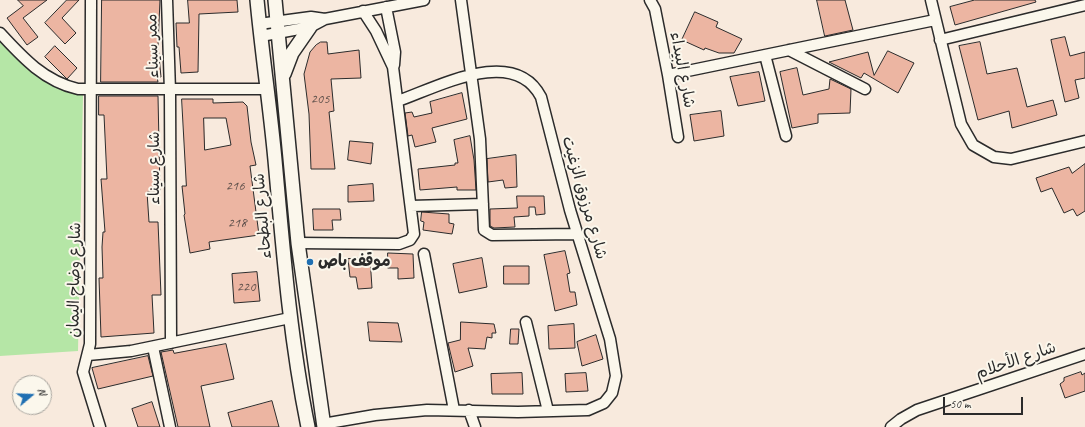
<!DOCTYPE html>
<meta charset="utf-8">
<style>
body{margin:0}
#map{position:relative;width:1085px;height:427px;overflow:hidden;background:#f8eadd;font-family:Caveat,sans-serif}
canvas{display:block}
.north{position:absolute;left:12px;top:375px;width:40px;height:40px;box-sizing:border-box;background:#fbf7ec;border:1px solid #a8a59f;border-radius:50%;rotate:71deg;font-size:11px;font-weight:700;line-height:16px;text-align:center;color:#2b2b2b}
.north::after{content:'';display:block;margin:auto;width:14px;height:18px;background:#1f6fb2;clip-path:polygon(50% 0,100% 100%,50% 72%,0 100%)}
.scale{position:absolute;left:943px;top:397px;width:80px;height:18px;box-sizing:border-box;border:2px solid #2b2b2b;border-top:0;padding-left:5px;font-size:12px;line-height:14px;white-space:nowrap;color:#2b2b2b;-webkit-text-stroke:3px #fbf7ec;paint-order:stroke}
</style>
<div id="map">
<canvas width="1085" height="427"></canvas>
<div class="north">N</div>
<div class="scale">50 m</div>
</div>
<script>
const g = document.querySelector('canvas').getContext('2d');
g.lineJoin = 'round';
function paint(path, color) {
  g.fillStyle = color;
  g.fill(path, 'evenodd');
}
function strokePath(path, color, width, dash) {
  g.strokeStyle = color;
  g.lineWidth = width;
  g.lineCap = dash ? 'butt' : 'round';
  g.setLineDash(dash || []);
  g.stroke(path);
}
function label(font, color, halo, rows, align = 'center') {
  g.font = font + ' Caveat,"Playpen Sans Arabic",sans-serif';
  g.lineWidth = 4;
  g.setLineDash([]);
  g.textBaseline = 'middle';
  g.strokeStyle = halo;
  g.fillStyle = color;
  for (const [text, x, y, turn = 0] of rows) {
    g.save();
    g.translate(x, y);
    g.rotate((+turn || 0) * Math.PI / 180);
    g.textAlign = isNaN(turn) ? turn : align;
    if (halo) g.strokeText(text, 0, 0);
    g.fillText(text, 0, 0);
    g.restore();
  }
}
paint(new Path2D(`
 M0,38L58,82L83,95L78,351L0,356Z`), '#b5e6a6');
const building = new Path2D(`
 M18,0H47L23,18L38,37L27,45L7,18L23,6Z
 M67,0H79L62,18L76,33L65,44L45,23Z
 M102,0H160L158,46L161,77H157L158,82H101Z
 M188,0H237L238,12L199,14L198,72L181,73L179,47H177L176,23H189Z
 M817,0H845L853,30L825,36Z
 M975,0H1035L1036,2L955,25L950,7Z
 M695,12L718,22L716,27L742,39L734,53H719L705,48L704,50L682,40Z
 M1065,37L1070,56L1085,52V78L1075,80L1079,98L1065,102L1051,40Z
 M321,42H327L328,54L359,50L361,78L331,79L334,111L329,112L335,169H311L309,114L304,74L310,52L316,45Z
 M980,42L987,74L1017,68L1027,107L1053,100L1057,115L1012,128L1009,111L978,120L959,46Z
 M55,46L77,68L67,79L45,57Z
 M888,51L914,63L898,93L864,73L861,78L829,62L868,52L874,75Z
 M797,68L803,95L829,89L830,79L851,89L850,113L818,114V123L792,128L780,72Z
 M759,72L765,101L738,106L730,77Z
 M462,93L467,119L432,128L436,142L415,147L412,135L408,136L405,113L412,112L414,117L432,113L430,102Z
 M99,96H158L160,192H147L149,222H158L161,295H152L154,333L101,337L99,278H103L102,247L103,232H105L101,179H107L104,115H99Z
 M182,99H213V103L243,102L247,106L251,142L256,165L250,166L259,235L209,242L210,249L190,253L184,215L185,214L182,186H186ZM204,118H226L231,145L205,150Z
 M721,111L724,136L694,141L690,115Z
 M470,136L474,160L476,190H457V187L420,190L418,169L455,165V163H458L454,140Z
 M350,141L373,143L371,164L348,160Z
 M516,155L517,187L505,188L503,180L488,182L487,159Z
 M1085,164V211L1077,216L1073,209L1064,213L1052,188L1041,192L1036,178L1069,167L1072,173Z
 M373,184L374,201L348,202V186Z
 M517,196H544L545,214L536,215L535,207H529V216L514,217L515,227L494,228L490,226V209L517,208Z
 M313,209H340L341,220H332L333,230H314Z
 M422,212L449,214V223L454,224L452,234L423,230L424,222L421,221Z
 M565,251L570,273L567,274L570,292H575L577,305L555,311L544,255Z
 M388,253L413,254L414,278L398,279V268H388Z
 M370,258L372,288L358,289L356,277H350L348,259Z
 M482,258L487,287L459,293L453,264Z
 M504,266H529V284H504Z
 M257,272L260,301L234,303L232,274Z
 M368,322L398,323L402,342L370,341Z
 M461,322L494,324L496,333H492V338L487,337L485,349L468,348L473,366L455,372L448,343L460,340Z
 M574,324L575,348L549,349L548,326Z
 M511,329H519L518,344H510Z
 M596,335L603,359L582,366L577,342Z
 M226,344L234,379L201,386L210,427H178L161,352L173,350L174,353Z
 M148,356L153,376L98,389L92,368Z
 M1081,372L1082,375L1085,373V391L1065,398L1060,384L1064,381V378Z
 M522,373L523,394H492L491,374Z
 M586,373L588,391L566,392L565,374Z
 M272,401L279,427H232L228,413Z
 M152,402L160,427H138L132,409Z`);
paint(building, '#ecb5a2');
strokePath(building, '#2b2b2b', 1);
const minor = new Path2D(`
 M91,0L90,344L83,372L100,427
 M167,0L170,91L171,343
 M461,0L480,139L484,230L492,235L577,234
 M650,0L655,9L668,75L678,137
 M931,0L961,124L973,145L994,157L1011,159L1085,141
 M386,7L395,52L394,65
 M259,24L311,17L325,19
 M0,33C23,58 44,81 78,89H268
 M261,36L310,27L325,19L424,0
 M940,40L1085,5
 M789,50L865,89
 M765,55L786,136
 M668,75L935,20
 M411,206L483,204
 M298,243L399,244L410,240L414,234L393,67L376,31L363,11
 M424,254L454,410
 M526,322L548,411
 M153,347L170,427
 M88,355L131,351L290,318
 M469,410L475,427
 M323,424L375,415L427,410L518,412L588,410L604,403L612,393L616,376L610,339L570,210L541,97C514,45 438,87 398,101
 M891,427L901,419L917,410L1085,354`);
const tertiary = new Path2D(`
 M257,0C262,53 270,106 275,160C283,249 290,339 308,427
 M275,0L298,243L324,427
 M284,74L292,53L310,27`);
strokePath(minor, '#2b2b2b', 13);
strokePath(tertiary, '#2b2b2b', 16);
strokePath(minor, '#fbf7ec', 10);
strokePath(tertiary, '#fbf7ec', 13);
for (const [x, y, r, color] of [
 [310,262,4,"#1f6fb2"]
]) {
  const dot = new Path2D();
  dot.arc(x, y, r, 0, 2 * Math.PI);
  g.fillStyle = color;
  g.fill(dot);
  strokePath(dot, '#fbf7ec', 1.5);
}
label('14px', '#5b4e49', null, [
 ["205",320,99],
 ["216",235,186],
 ["218",237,223],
 ["220",246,287]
]);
label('16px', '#2b2b2b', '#fbf7ec', [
 ["ممر سيناء",153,46,-92],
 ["شارع البيداء",682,70,79],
 ["شارع سيناء",155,168,-90],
 ["شارع مرزوق الزغيت",584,198,74],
 ["شارع البطحاء",263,216,-95],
 ["شارع وضاح اليمان",75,280,-89],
 ["شارع الأحلام",1016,361,-19]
]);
label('bold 16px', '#2b2b2b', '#fbf7ec', [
 ["موقف باص",318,262]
], 'left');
</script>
